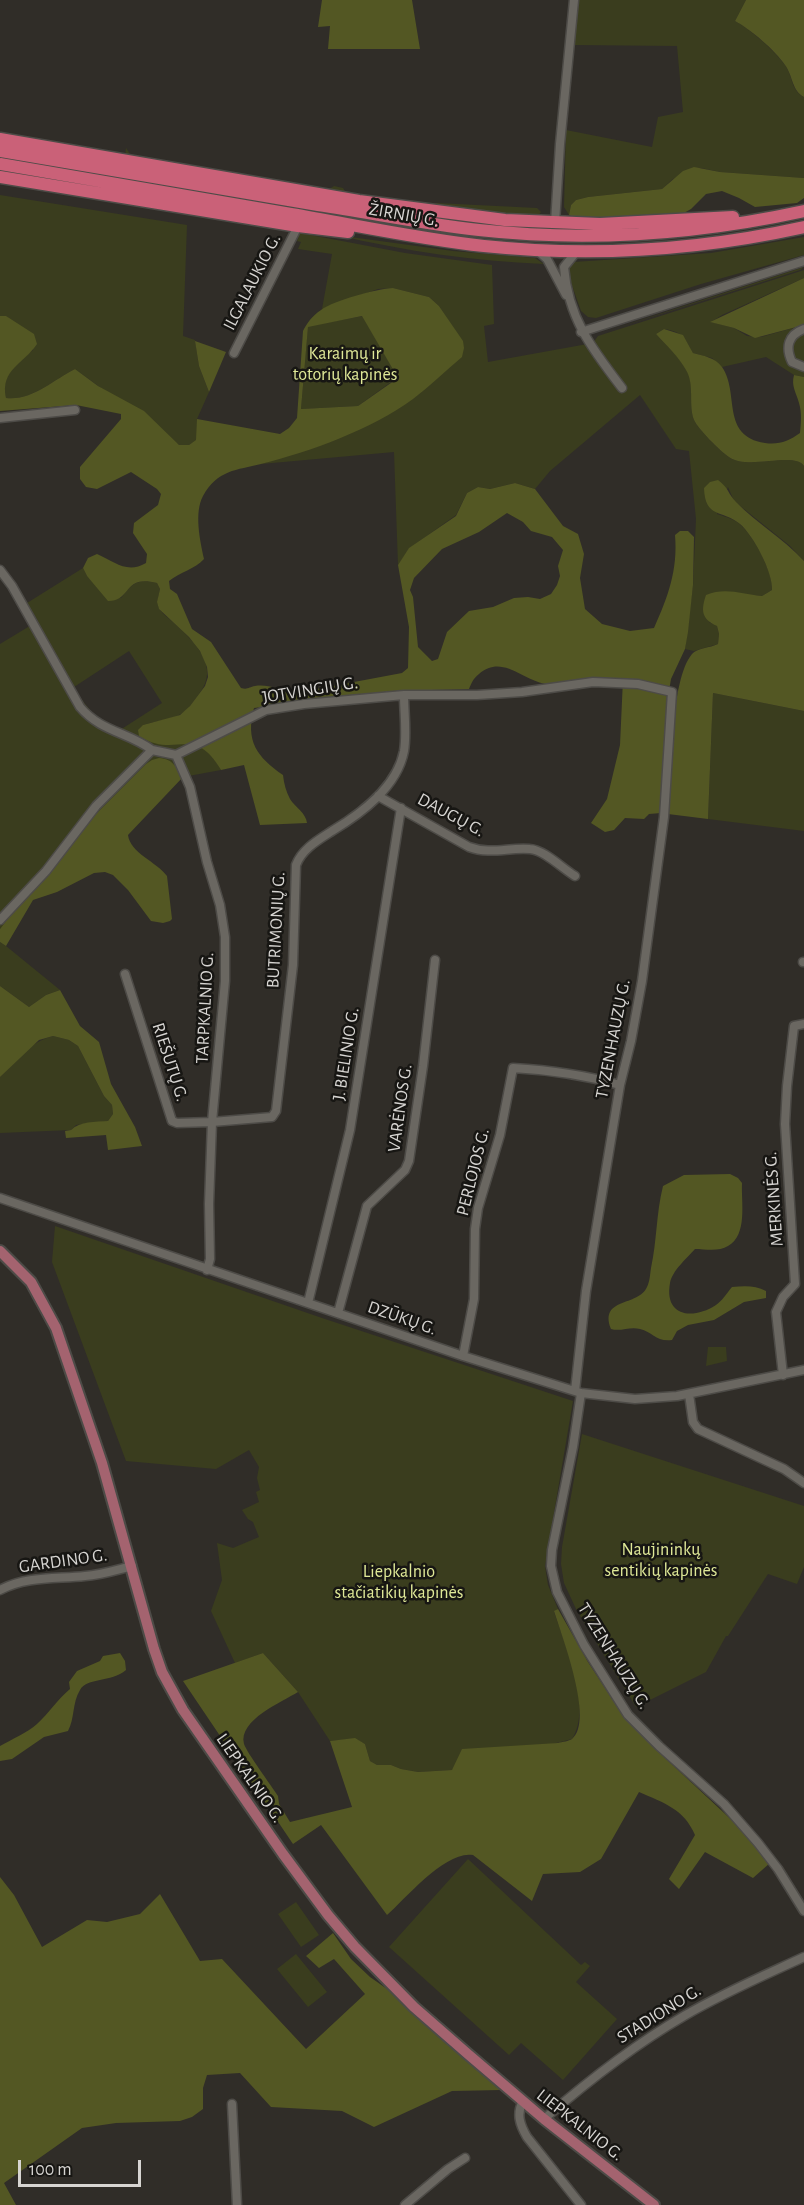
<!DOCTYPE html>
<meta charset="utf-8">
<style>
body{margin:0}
#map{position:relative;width:804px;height:2205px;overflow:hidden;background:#302d28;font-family:"Alegreya Sans",sans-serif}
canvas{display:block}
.scale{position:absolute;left:18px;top:2160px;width:123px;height:27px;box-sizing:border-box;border:3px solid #d7d5d2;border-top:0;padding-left:8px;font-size:18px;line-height:21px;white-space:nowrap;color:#d7d5d2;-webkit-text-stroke:4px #171613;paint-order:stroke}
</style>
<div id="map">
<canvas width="804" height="2205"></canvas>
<div class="scale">100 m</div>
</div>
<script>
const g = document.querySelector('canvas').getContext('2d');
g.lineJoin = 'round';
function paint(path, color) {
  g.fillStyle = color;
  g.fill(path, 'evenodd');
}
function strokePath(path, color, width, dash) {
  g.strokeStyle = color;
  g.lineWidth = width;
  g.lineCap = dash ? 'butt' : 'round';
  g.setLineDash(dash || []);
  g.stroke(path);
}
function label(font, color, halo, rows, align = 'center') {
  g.font = font + ' "Alegreya Sans",sans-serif';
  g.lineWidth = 5;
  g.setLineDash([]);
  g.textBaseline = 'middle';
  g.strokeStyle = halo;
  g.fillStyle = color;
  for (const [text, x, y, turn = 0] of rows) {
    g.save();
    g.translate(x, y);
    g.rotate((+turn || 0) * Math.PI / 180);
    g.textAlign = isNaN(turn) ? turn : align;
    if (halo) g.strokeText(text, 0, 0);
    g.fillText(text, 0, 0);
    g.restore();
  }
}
paint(new Path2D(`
 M578,0H746L735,21C750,29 775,51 785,65C793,76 791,91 804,97V178L720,172L701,168L673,179L662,189L588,197L576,200L571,205L569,215L564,207L566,130L652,147L658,117L683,112L677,46L574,45Z
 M126,148L132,157L328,190L334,186L343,188L346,193L433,205L436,203L537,208L541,212L538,216H518L373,199L125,156Z
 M0,195L187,225L183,336L195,340L199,366L209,392L197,419V440L189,445H179L75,369C53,380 32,401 6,398C0,374 16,364 33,350L6,316H0Z
 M300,233L405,253L492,265L494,324L484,326L488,362L593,343L598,336L804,270V278L722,315L711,322L734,328L747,336L761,337L804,325V377L794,375L766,357L722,367L712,358L693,353C684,337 683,332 664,329L656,334C666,345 680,357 687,370C695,385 688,404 694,420C698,429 720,451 729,457C748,471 794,451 804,466V561L790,546L734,501L728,487L717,514C726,517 735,519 742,526C755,539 773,572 772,590L762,596L749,595L709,622L717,626L719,634L718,644L694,651L685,649L693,585L696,519L689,451L676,449L640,395L550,471L535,489L515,483L490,489L478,487L467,493L456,515L410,548L398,565L394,452L261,464L309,448L462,341L439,306L429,297L393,288L378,289L322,309L332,254L298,249L301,242L297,241Z
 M336,235L453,251L535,258L544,264C473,261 405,251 336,235Z
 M804,237V255L701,284L596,318L588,317L581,311L569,277L568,270L573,262L711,253Z
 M804,267L800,270L604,332Z
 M363,316L398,377L358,406L301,409L308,326Z
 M83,568L87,576L121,598C132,583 138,578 157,583L160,589C159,595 156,602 159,608C162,614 170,619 175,624C196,643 220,667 199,694C193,702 188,711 179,715C169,720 155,721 143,725L182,744H191L204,748L212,755L221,770L183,777L42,880L21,901L0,929V644L38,621L27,603ZM129,651L162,703L120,730C96,719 87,709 74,687Z
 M713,693L804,711V831L708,819Z
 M0,942L6,946L60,990L46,995L29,1007L0,986Z
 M53,1036L69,1040L78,1046L104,1096L112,1105L113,1114L108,1121L76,1125L71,1130L0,1133V1077C16,1060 30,1042 53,1036Z
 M55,1226L322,1318L573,1401L545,1566L548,1585L558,1609L554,1612C565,1645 593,1707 572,1739L452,1770L418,1772L401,1769L391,1765H377L370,1761L365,1744L355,1739L330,1741L298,1692L263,1653L235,1663L211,1611L222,1580L217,1543L233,1548L259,1537L253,1522L248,1519L242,1510L259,1502L256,1492L260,1490L257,1478L259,1467L249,1450L216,1469L126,1461L52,1262Z
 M708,1347H726L727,1361L706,1366Z
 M582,1434L804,1506V1567L797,1584L768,1574L728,1636H726L706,1672L636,1707L576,1609L564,1583L561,1564L562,1547Z
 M468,1859L581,1965L585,1962L590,1966L576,1982L617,2019L563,2080L521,2043L509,2055L389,1947Z
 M296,1902L319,1935L301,1947L278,1914Z
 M296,1954L327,1992L308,2007L277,1969Z`), '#3a3d1e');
paint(new Path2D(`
 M322,0H412L420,49H328L330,26L318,27Z
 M746,0H804V97C792,91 793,76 785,65C775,50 750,29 735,21Z
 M694,167L720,172L804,178V198L797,203L755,207L739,198L722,191L706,194L691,209L684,213L589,218H575L569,215L571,205L576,200L588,197L662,189L683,171Z
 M804,278V325L755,338L734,328L710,322Z
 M393,288L429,297L439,306L463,341L464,348L462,357C445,371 430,386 413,399C370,430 312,451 261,464C237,470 217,470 203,496C194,513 200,540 204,559C195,569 180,572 169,581L170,589L177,594L192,629L211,642L241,688C248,690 249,687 255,686C267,684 280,689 290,694L402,673L408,668L409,627L398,565L409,548L456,516L467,493L478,487L490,489L515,483L535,489L563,526L578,534L584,554L580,578L585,609L602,624L630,631L654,628C668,597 678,570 675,535L680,531H688L694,537L693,585L688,632L685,649L671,679L668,697L661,813L649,814L644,819L625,818L614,830L605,832L591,823L607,799L620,745L623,679L546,684C522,680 502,654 479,674C473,679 472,682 469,689L392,691L254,708C245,741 257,757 283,775C284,784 286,791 290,799C295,807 306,813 307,823L260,825L244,765L221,770C193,723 176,760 139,736L138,730L143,725L180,715L190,706L205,686L208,677L207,667L200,651L189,637L159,609L157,602L160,589L157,583C123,574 132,601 108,601L87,576L83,568L88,558L97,554C115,562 127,574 146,563L147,554L133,533L134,523L158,505L161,494L157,489L131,472L97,489L86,487L80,479V467L121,419V414L76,405L0,411V316H6L34,334L37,344C24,364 0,369 6,398C32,401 53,380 75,369L98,386L144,411L179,445H189L196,440L197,419L280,434L289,428L297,418L303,331C307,323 312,316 321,310C335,300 376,289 393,288ZM362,316L398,378L358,406L301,409L308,327ZM507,513L523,522L531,531L552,537L563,550L558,566L560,576L557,585L551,594L540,599L528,597L514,598L493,607L469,611L447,632L438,659L432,661L418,647L413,597L410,590L414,578L442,549L479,532Z
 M664,329L683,335L693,353C703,356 715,357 722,367C740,393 720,436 765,443C779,445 789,441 800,433C801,423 802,413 799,403C796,392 791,386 794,375L804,377V466C794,451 748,471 729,457C720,451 698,429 694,420C688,404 695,385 686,370C679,357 666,345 656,334Z
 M195,341L226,352L209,392L199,366Z
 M718,480C729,488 728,494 736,502C756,523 783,538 804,561V711L713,693L708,819L668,814C671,778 670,680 692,654C697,648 710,648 718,644L719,634L717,626C701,619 701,610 706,595C725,587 742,594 762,596L772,590C773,572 753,535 740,524C722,509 705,519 704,488L710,482Z
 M159,758C173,759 176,767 183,777L128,835C130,853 157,862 167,876L172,919L170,921L163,923L151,921L128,890L113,875L105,872L94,873L57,892L33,900L6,946L0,942V929L21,901L42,880L96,814L146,764L152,760Z
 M0,986L29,1007L46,995L60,990L80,1026L99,1042L111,1084L135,1127L142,1146L108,1150L106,1135L66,1138L65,1131L71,1130C80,1121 95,1122 108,1121L113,1114L112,1105L104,1096L78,1046L69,1040L53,1036L39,1040L0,1077Z
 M730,1174L738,1178L742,1183C741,1202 748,1235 728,1246C719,1252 705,1249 695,1249C687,1258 672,1271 670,1283C664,1317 693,1320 716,1305C722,1301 727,1293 732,1287C744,1286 755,1285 766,1291V1298L744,1302L714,1320L688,1325L677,1331L672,1340C656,1342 653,1332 640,1329C630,1326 621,1332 611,1329C599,1297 638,1307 647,1287C650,1281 650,1274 651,1268C657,1241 656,1214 663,1186L684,1175Z
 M558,1609L588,1662L622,1714L663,1756L737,1825L770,1863L753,1878L705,1852L679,1889L669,1879L695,1835C684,1809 664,1803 639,1792L601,1859L580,1872L543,1874L532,1901L473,1855C446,1850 406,1898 387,1915L321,1825L293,1844L183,1681L263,1653L298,1692C282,1702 238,1720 244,1744C247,1753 271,1785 278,1796L279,1804L290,1822L352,1807L330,1741L355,1738L365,1744L370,1761L377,1765H391L401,1769L418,1772L452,1770L462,1749L558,1743C562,1742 569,1741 572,1739C595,1721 561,1634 554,1611Z
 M120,1653L125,1661L126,1670C111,1683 87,1677 80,1690C72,1703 75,1718 68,1731L44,1737L12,1759L0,1761V1746C12,1739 27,1733 37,1724C49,1713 57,1700 70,1689L69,1682L77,1671L100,1661L103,1656Z
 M0,1877L14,1895L42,1947L87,1920L107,1922L140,1914L160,1894L200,1961L222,1959L306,2049L365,1994L334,1959L319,1968L306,1956L333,1933L351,1959L370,1977L390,1991L501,2090L452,2091L374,2127L342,2111L271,2107L240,2073L207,2075L203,2088V2109L192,2117L180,2121L116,2123L82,2128L4,2183L16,2205H0Z`), '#535723');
const minor = new Path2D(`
 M555,223L560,144L574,0
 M537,250L547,259L566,295
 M577,251L564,267C568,318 592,349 622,388
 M804,329C788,335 785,347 792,362L804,367
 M581,332L804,261
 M234,353L298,226
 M0,418L75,410
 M0,570L12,586L80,707C101,732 128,732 152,750
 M176,755L190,787L207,862L220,905L225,937V981L212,1122L209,1204L210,1259L207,1270
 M378,796L469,847C490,855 509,847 530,849C544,850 562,868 575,876
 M0,920L46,871L96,806L152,750L176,755L266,710L304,704L404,695H477L522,692L593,682L638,684L672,692L664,817L642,981L631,1041L620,1085L586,1291L575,1391
 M803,962H804
 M125,974L172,1121L177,1123L212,1122L272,1117L276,1111L293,965L296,865C302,849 318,840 332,831C362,813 397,787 404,751C407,733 404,713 404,695
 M0,1198L463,1356L581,1393L635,1399L677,1396L804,1370
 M308,1303L350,1130L401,808
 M338,1313L367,1206L405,1170L409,1161L423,1066L435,960
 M463,1356L474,1299L475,1229L478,1208L500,1135L513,1068C550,1070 585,1075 620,1085
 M783,1375L776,1312L783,1297L795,1284L785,1124L787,1086L794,1026L804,1024
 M581,1393L573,1447L552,1550L551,1566L557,1592L584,1645L628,1715L659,1746L724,1804L758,1843L778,1869L804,1911
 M689,1394L693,1422L698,1429L784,1469L804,1483
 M0,1590C26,1576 56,1579 85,1576C101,1575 116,1570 132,1566
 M523,2101C516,2114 520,2125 527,2137L581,2205
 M232,2104L237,2205
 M544,2119C588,2081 634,2045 684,2016C723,1993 763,1976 804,1957
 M405,2205L448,2169L465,2158`);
const major = new Path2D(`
 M0,1251L31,1282L56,1328L102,1463L154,1649L162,1672L183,1710L283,1854L328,1915L355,1947L414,2007L469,2055L544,2119L654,2205`);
const highway = new Path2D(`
 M0,139L359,201L505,220L600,224L733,217
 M0,151C106,170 212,188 318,205C372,213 425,224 479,230C587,242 698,234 804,211
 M0,164C97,181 194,198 291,214C355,225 419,239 484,246C590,257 700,250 804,227
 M0,177L298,226L348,232`);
strokePath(minor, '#4d4b47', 11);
strokePath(major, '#4d4b47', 14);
strokePath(highway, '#4d4b47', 15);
strokePath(minor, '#6a6761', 8);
strokePath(major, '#a4636f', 10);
strokePath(highway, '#ca6178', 12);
label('18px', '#d7d5d2', '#171613', [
 ["ŽIRNIŲ G.",404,215,10],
 ["ILGALAUKIO G.",252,282,-63],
 ["JOTVINGIŲ G.",310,690,-9],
 ["DAUGŲ G.",451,815,28],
 ["BUTRIMONIŲ G.",276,930,-87],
 ["TARPKALNIO G.",205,1008,-87],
 ["TYZENHAUZŲ G.",613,1039,-79],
 ["J. BIELINIO G.",346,1054,-81],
 ["RIEŠUTŲ G.",170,1062,72],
 ["VARĖNOS G.",400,1108,-82],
 ["PERLOJOS G.",473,1172,-76],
 ["MERKINĖS G.",774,1199,-94],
 ["DZŪKŲ G.",402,1318,19],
 ["GARDINO G.",63,1561,-8],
 ["TYZENHAUZŲ G.",614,1656,58],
 ["LIEPKALNIO G.",250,1778,55],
 ["STADIONO G.",659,2014,-32],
 ["LIEPKALNIO G.",580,2125,38]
]);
label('18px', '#dfe897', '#171613', [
 ["Karaimų ir",345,354],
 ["totorių kapinės",345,375],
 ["Naujininkų",661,1550],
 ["sentikių kapinės",661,1571],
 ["Liepkalnio",399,1572],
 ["stačiatikių kapinės",399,1593]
]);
</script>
